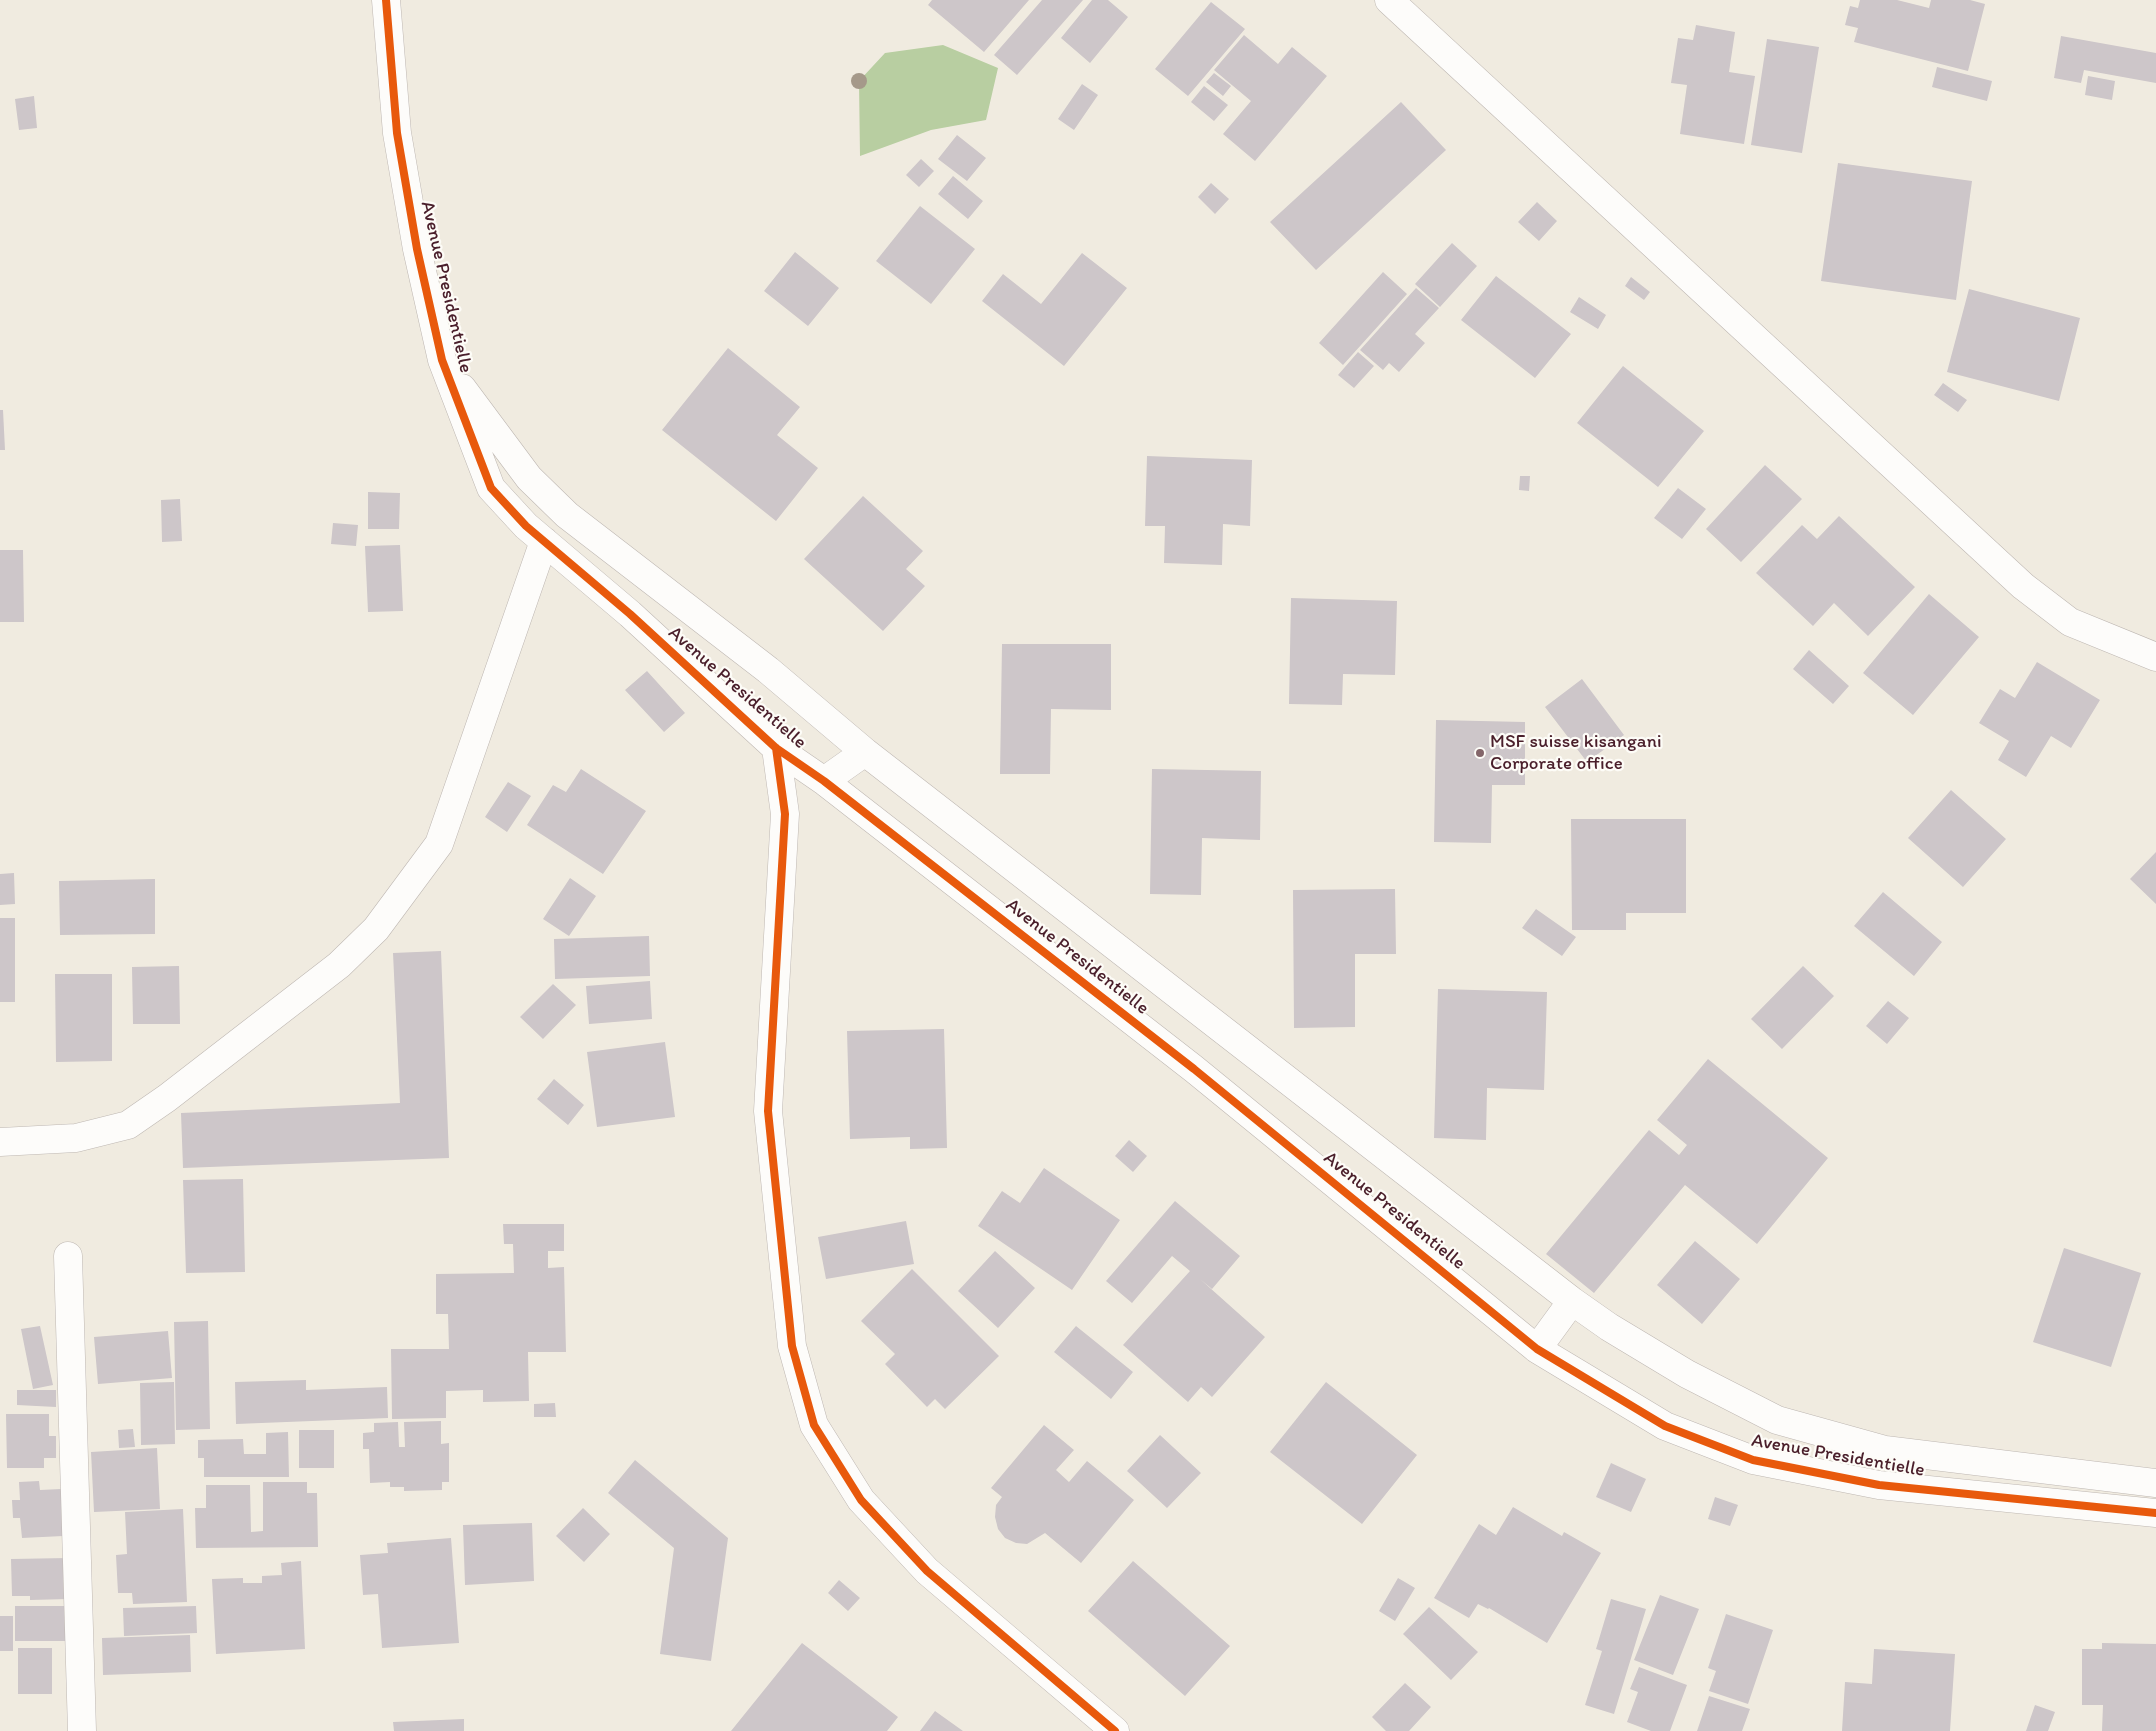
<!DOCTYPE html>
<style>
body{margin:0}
canvas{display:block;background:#f0ebe0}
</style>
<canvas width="2156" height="1731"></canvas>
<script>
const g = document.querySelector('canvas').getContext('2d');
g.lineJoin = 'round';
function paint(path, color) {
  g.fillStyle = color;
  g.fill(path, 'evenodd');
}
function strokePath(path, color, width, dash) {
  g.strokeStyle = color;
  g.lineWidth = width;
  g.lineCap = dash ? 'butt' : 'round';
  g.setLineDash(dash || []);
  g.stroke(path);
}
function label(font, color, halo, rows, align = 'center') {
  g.font = font + ' Itim,sans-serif';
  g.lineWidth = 4.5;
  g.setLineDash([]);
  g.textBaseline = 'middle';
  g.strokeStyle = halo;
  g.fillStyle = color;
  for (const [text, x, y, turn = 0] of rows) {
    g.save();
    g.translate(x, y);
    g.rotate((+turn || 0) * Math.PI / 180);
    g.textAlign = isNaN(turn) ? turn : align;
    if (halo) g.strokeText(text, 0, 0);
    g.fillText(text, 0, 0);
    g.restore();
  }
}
paint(new Path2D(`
 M943,45L998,68L986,120L931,130L860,156L859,81L885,53Z`), '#b8cea1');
paint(new Path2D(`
 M932,0H1029L984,52L928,5Z
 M1042,0H1083L1017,75L994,55Z
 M1092,0H1108L1128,17L1090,63L1061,38Z
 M1860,0H1897L1929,8L1931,0H1970L1985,4L1968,71L1854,42L1858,28L1845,25L1850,6L1858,8Z
 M1211,2L1245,29L1188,96L1155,69Z
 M1696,25L1735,32L1729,72L1755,76L1744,144L1680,134L1687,85L1671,83L1678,38L1693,40Z
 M1244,35L1278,64L1292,47L1327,76L1255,161L1223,134L1251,101L1214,70Z
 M2061,36L2156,53V83L2084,70L2081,83L2054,78Z
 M1767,39L1819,47L1802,153L1751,145Z
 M1937,67L1992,81L1987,101L1932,87Z
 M1214,73L1231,86L1223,96L1206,82Z
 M2088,76L2115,81L2112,100L2085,95Z
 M1082,84L1098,95L1074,130L1058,119Z
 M1204,86L1228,105L1214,121L1191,102Z
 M34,96L37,128L19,130L15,99Z
 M1401,102L1446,150L1316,270L1270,222Z
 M957,135L986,158L967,181L938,159Z
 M921,159L934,171L919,187L906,175Z
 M1838,163L1972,181L1956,300L1821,281Z
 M953,176L983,201L968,219L938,194Z
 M1211,183L1229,199L1215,214L1198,197Z
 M1537,202L1557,221L1539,241L1518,222Z
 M920,206L975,249L931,304L876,261Z
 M1452,243L1477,266L1440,307L1415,284Z
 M795,252L839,288L808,326L764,291Z
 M1082,253L1127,288L1064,366L982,301L1003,274L1041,304Z
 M1383,272L1407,294L1343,365L1319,343Z
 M1496,276L1571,334L1535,378L1461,320Z
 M1631,277L1650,292L1644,300L1625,286Z
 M1416,288L1439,308L1415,334L1425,343L1399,372L1389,363L1383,370L1360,350Z
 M1969,289L2080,318L2059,401L1947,372Z
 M1579,297L1606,315L1598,329L1570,312Z
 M728,348L800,407L777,435L818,468L776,521L662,430Z
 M1358,352L1374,366L1354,388L1338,375Z
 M1623,366L1704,431L1658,487L1577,423Z
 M1943,383L1967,400L1958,412L1934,395Z
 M0,410H3L5,450H0Z
 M1147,456L1252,460L1250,526L1223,524L1222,565L1164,563L1165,526H1145Z
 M1765,465L1802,499L1741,562L1706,529Z
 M1520,476H1530L1529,491L1519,490Z
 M1678,488L1706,509L1682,539L1654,518Z
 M368,492L400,493L399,529H368Z
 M863,496L923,551L906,569L925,586L883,631L804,559Z
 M180,499L182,541L162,542L161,500Z
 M1839,516L1915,587L1868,636L1834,603L1813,626L1756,573L1802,525L1817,539Z
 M333,523L358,525L356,546L331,544Z
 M400,545L403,611L368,612L365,546Z
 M0,550H23L24,622H0Z
 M1929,594L1979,637L1913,715L1863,673Z
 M1291,598L1397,601L1395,675L1343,674L1342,705L1289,704Z
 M1002,644H1111V710L1051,709L1050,774H1000Z
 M1809,650L1849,686L1833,704L1793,669Z
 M2037,662L2100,700L2071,748L2051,736L2026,777L1998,760L2009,741L1979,723L2000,689L2015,698Z
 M647,671L685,713L664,732L625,690Z
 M1582,679L1624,735L1587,762L1545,707Z
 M1436,720L1525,722V785H1492L1491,843L1434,842Z
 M581,769L646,811L603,874L527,825L553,785L566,792Z
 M1152,769L1261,771L1260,840L1202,838L1201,895L1150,894Z
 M508,782L531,796L507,832L485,817Z
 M1951,790L2006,839L1963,887L1908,838Z
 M1571,819H1686V913H1626V930H1572Z
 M2156,852V904L2130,879Z
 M14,873L15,904L0,905V874Z
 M570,878L596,896L569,936L543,919Z
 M155,879V934L60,935L59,881Z
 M1395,889L1396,954H1355V1027L1294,1028L1293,890Z
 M1883,892L1942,942L1914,976L1854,926Z
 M1536,909L1576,937L1562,956L1522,928Z
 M0,918H15V1002H0Z
 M649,936L650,976L555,979L554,939Z
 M441,951L449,1158L183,1168L181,1113L400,1103L393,953Z
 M179,966L180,1024H133L132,967Z
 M1803,966L1834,996L1782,1049L1751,1019Z
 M55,974H112V1061L56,1062Z
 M650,981L652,1019L589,1024L586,986Z
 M553,984L576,1005L543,1039L520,1017Z
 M1438,989L1547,992L1544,1090L1487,1088L1486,1140L1434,1138Z
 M1888,1001L1909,1018L1887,1044L1866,1026Z
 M944,1029L947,1148L910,1149V1137L850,1139L847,1031Z
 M665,1042L675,1117L597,1127L587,1052Z
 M1708,1059L1828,1158L1757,1244L1685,1185L1594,1293L1546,1254L1649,1130L1679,1155L1687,1145L1657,1120Z
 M554,1079L584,1105L568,1125L537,1099Z
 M1129,1140L1147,1156L1133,1172L1115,1156Z
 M1044,1168L1120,1220L1072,1290L978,1226L1002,1191L1020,1203Z
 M243,1179L245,1272L186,1273L183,1180Z
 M1175,1201L1240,1256L1212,1289L1200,1279L1265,1337L1212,1397L1201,1387L1188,1402L1123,1345L1190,1271L1172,1256L1132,1303L1106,1281Z
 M906,1221L914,1264L826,1279L818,1237Z
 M503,1224H564V1251H548V1268L564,1267L566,1352H528L529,1401L483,1402V1390L446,1391V1418L392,1419L391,1349H449L448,1314H436V1274L514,1273L513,1244H504Z
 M1695,1241L1740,1279L1702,1324L1657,1285Z
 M2064,1248L2141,1273L2111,1367L2033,1342Z
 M995,1251L1035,1288L998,1328L958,1291Z
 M912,1269L999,1356L945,1409L935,1399L927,1407L885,1364L895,1354L861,1321Z
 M208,1321L210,1429L176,1430L174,1322Z
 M40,1326L53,1385L33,1389L21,1329Z
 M1076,1326L1133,1372L1111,1399L1054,1352Z
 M168,1331L172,1378L98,1384L94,1337Z
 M306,1380V1390L387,1387L388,1418L236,1424L235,1382Z
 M174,1382L175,1444L141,1445L140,1383Z
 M1326,1382L1417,1455L1362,1524L1270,1452Z
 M17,1390H56V1407L17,1405Z
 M555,1403L556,1417H534V1404Z
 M6,1414H49V1436H56V1458H44V1468H7Z
 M441,1421V1444L449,1443V1482H442V1490L404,1491V1487H390V1482L370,1483L369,1449H363V1433L374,1432V1423L398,1422L399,1447H405L404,1422Z
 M1044,1425L1074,1450L1056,1470L1069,1482L1087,1461L1134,1500L1081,1563L1045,1533L1027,1544L1016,1543L1005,1538L998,1529L995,1517L996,1505L1002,1497L991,1488Z
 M133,1429L135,1447L119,1448L118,1430Z
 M299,1430H334V1468H299Z
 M288,1432L289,1477H204V1458H198V1440L243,1439L244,1454H266V1433Z
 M1160,1435L1201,1473L1167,1508L1127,1471Z
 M157,1448L160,1509L94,1512L91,1452Z
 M635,1460L728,1538L711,1661L660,1654L674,1548L608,1493Z
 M1611,1463L1646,1479L1631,1512L1596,1497Z
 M39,1481L40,1490L61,1489L63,1536L22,1538L20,1518H13L12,1500H20L19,1482Z
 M263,1482H307V1493H317L318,1547L196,1548L195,1508H206V1485H250L251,1532L263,1531Z
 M1715,1497L1738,1505L1730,1526L1708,1519Z
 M1513,1507L1562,1536L1564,1532L1601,1553L1547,1643L1489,1608L1488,1609L1478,1604L1469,1618L1434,1598L1479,1524L1496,1535Z
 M583,1508L610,1534L584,1562L556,1536Z
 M183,1509L187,1602L133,1604L132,1593H118L116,1555L127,1554L125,1512Z
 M532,1523L534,1581L465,1585L463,1525Z
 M451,1538L459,1643L382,1648L378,1594L363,1595L360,1555L388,1553L387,1543Z
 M68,1558L69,1599L30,1600V1596H12L11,1559Z
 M301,1561L305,1649L216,1654L212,1579L243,1578V1583H262V1576L282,1575L281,1563Z
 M1133,1561L1230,1646L1185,1696L1088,1611Z
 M1398,1578L1415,1588L1395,1621L1379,1611Z
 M839,1580L860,1598L848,1611L828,1593Z
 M1660,1595L1699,1609L1673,1675L1634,1660Z
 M1611,1599L1646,1609L1614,1714L1585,1705L1602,1651L1596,1649Z
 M15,1606H69V1641H15Z
 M196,1606L197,1633L124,1636L123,1608Z
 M1429,1607L1478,1652L1451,1680L1403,1634Z
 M1726,1614L1773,1630L1748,1704L1709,1691L1716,1671L1708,1668Z
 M0,1616H13V1651H0Z
 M190,1635L191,1672L103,1675L102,1638Z
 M802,1643L898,1717L887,1731H731Z
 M2102,1643L2156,1644V1731H2102L2103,1705H2082V1649H2102Z
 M18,1648H52V1694H18Z
 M1874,1649L1955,1654L1950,1731H1842L1845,1682L1872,1684Z
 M1639,1667L1687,1685L1670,1731H1651L1627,1722L1638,1692L1630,1689Z
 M1405,1683L1431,1707L1409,1731H1386L1372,1717Z
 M1709,1696L1750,1709L1742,1731H1697Z
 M2035,1705L2055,1712L2048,1731H2026Z
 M935,1711L963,1731H920Z
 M464,1719V1731H394L393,1722Z`), '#cdc6c9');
const minor = new Path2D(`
 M386,0L397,133L417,249L442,360L491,488L526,526L630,614L776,748L824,781L1194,1069L1537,1349L1665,1426L1753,1460L1879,1485L2156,1513
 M1389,0L2023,586L2070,622L2156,657
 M462,388L529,478L567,515L768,670L865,752L1572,1301L1609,1327L1687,1374L1777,1420L1885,1450L2156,1483
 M776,748L785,814L768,1111L792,1346L814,1425L861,1500L927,1571L1115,1731
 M824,781L865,752
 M0,1142L76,1138L128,1125L167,1098L339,965L376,929L439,844L544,541
 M68,1256L82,1731
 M1537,1349L1572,1301`);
strokePath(minor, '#beb7b2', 29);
strokePath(minor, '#fdfcfa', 28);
strokePath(new Path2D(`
 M386,0L397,133L417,249L442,360L491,488L526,526L630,614L776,748L824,781L1194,1069L1537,1349L1665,1426L1753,1460L1879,1485L2156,1513
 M776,748L785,814L768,1111L792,1346L814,1425L861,1500L927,1571L1115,1731`), '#e8590c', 8);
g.fillStyle = '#a5998a';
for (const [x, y] of [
 [859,81]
]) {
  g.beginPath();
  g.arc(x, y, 8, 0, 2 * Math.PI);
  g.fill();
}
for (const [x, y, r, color] of [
 [1480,753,5,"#84666a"]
]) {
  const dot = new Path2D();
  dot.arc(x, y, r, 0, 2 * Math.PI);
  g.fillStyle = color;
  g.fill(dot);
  strokePath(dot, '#fdfcf7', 2);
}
label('19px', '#4a1f2b', '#fdfcf7', [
 ["Avenue Presidentielle",446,287,77],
 ["Avenue Presidentielle",737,688,41],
 ["Avenue Presidentielle",1077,957,38],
 ["Avenue Presidentielle",1394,1211,39],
 ["Avenue Presidentielle",1838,1456,10]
]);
label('19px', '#4a1f2b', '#fdfcf7', [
 ["MSF suisse kisangani",1490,742],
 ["Corporate office",1490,764]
], 'left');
</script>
